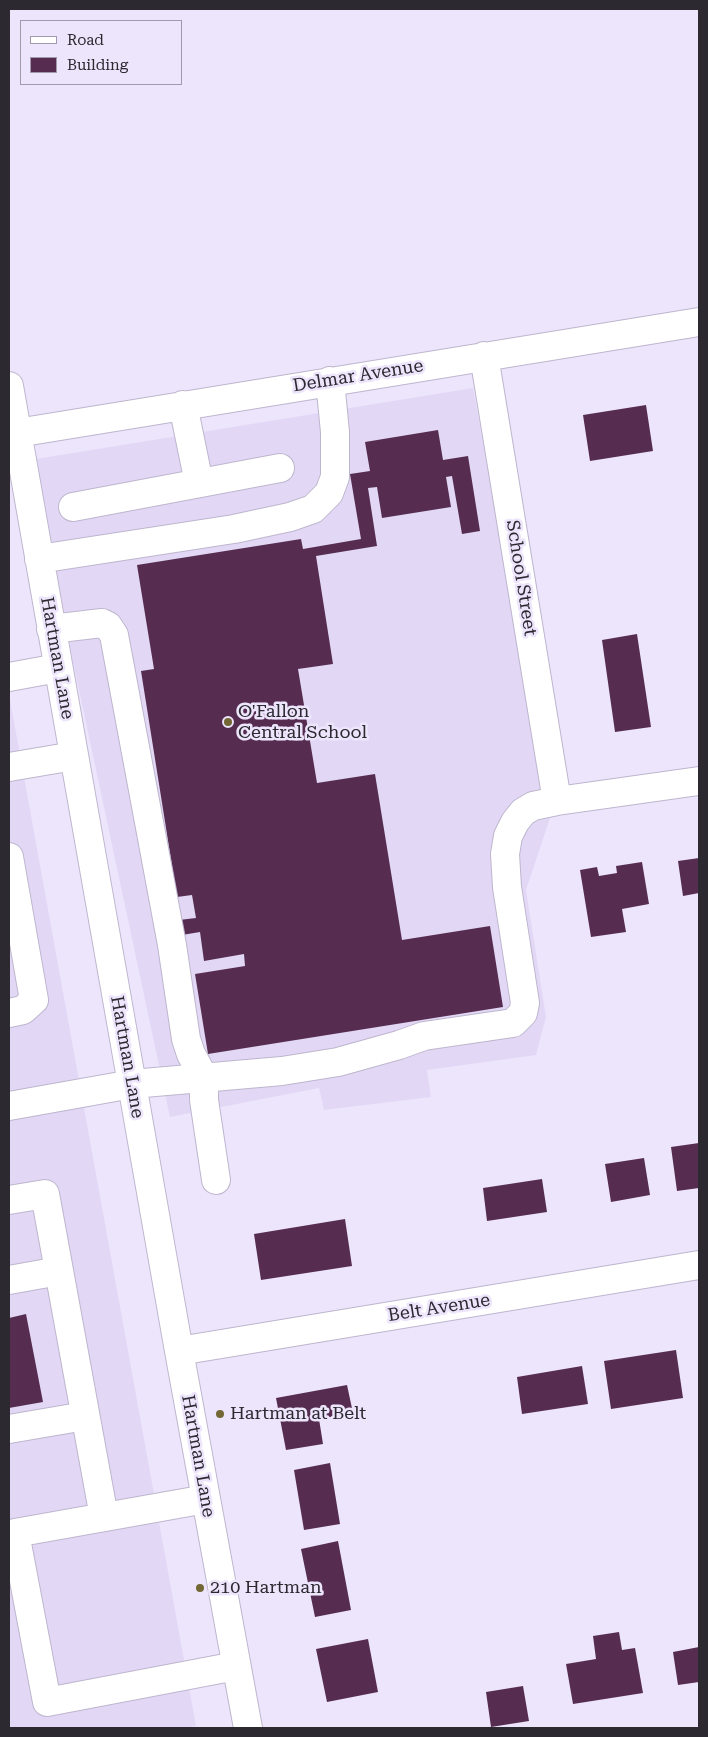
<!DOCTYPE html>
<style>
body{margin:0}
#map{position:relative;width:708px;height:1737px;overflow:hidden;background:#ede5fc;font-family:"Roboto Serif",serif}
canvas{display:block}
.frame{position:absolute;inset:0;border:10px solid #2c2931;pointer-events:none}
.legend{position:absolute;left:20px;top:20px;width:162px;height:65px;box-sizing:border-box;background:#ede5fc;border:1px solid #a09aab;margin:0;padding:6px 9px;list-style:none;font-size:15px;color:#2c2931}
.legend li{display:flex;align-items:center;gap:10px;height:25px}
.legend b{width:25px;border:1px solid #a09aab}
</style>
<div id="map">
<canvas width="708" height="1737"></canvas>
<div class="frame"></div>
<ul class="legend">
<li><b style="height:6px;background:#fff"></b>Road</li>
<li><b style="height:14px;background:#562d50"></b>Building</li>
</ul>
</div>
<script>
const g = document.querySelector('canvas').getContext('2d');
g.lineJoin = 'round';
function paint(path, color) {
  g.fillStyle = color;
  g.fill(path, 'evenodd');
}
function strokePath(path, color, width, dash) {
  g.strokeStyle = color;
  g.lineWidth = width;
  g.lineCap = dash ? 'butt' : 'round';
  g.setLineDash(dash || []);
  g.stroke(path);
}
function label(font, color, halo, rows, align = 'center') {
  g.font = font + ' "Roboto Serif",serif';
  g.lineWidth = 5;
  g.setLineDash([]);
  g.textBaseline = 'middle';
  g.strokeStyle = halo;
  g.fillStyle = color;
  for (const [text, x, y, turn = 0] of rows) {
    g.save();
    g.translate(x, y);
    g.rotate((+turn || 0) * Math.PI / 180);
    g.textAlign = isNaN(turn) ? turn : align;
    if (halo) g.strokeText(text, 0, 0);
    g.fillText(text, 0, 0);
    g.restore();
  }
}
paint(new Path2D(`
 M473,388L551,815L526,890L546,1017L536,1055L427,1070L431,1097L324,1110L319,1088L170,1117L30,460Z
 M9,694L196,1726L183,1728H9Z`), '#e2d8f6');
paint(new Path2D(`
 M646,405L653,451L590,461L583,415Z
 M438,430L443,460L468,456L480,531L462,534L452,476L446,477L451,507L382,518L377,487L368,488L377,546L316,556L333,664L298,669L317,783L375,774L402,940L490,926L503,1007L208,1054L195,974L245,966L244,954L204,961L200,932L182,935L179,920L196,918L192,895L177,897L141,671L154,669L137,565L301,539L303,549L361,539L350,474L370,471L365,442Z
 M637,634L651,727L615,732L602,640Z
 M699,858V893L683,896L678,861Z
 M642,862L649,904L622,909L626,932L591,937L580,870L597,867L599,876L617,873L616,866Z
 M699,1143V1188L677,1191L671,1147Z
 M644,1158L650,1195L611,1202L605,1164Z
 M542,1179L547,1212L487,1221L483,1188Z
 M345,1219L352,1266L261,1280L254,1234Z
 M26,1314L43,1402L9,1408V1318Z
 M676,1350L683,1398L611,1409L604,1361Z
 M582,1366L588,1404L522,1414L517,1377Z
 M347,1385L353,1413L319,1419L323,1444L286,1450L276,1398Z
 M330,1463L340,1524L304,1530L294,1470Z
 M338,1541L351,1610L315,1617L301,1549Z
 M619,1632L622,1650L635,1648L643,1693L573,1704L566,1664L596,1659L593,1636Z
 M368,1639L378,1692L327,1702L316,1649Z
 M699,1647V1682L678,1685L673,1652Z
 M523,1686L529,1721L491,1727L486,1692Z`), '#562d50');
const minor = new Path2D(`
 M484,356L557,801
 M9,386L179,1351L248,1728
 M183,405L199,483
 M17,433L699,322
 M73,507L280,468
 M39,559L234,529L290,517L313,509L329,493L335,477V432L330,381
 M51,629L102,623L108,626L114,635L172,945L186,1039L191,1054L204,1078V1100L216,1180
 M9,677L58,668
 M9,767L74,756
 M9,857L34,1000L23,1010L9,1013
 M9,1106L132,1084L282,1071L338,1062L399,1045L424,1036L513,1023L523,1013L525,1003L507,887L505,854L508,836L515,822L523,812L533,806L557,801L699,781
 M9,1200L45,1194L104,1517
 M9,1280L59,1271
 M179,1351L699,1265
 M9,1429L85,1416
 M206,1499L15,1533L47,1702L236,1666`);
strokePath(minor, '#beb6cd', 30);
strokePath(minor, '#fff', 28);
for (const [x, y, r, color] of [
 [228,722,5,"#736734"],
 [220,1414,5,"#736734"],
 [200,1588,5,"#736734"]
]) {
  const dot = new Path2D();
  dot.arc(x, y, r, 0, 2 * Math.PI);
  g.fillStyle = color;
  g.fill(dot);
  strokePath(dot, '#ede5fc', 2);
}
label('18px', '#2c2931', '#ede5fc', [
 ["Delmar Avenue",358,376,-9],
 ["School Street",521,578,81],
 ["Hartman Lane",57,658,80],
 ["Hartman Lane",127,1057,80],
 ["Belt Avenue",439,1308,-9],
 ["Hartman Lane",198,1456,80]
]);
label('18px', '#2c2931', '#ede5fc', [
 ["O'Fallon",238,712],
 ["Central School",238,733],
 ["Hartman at Belt",230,1414],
 ["210 Hartman",210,1588]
], 'left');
</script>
